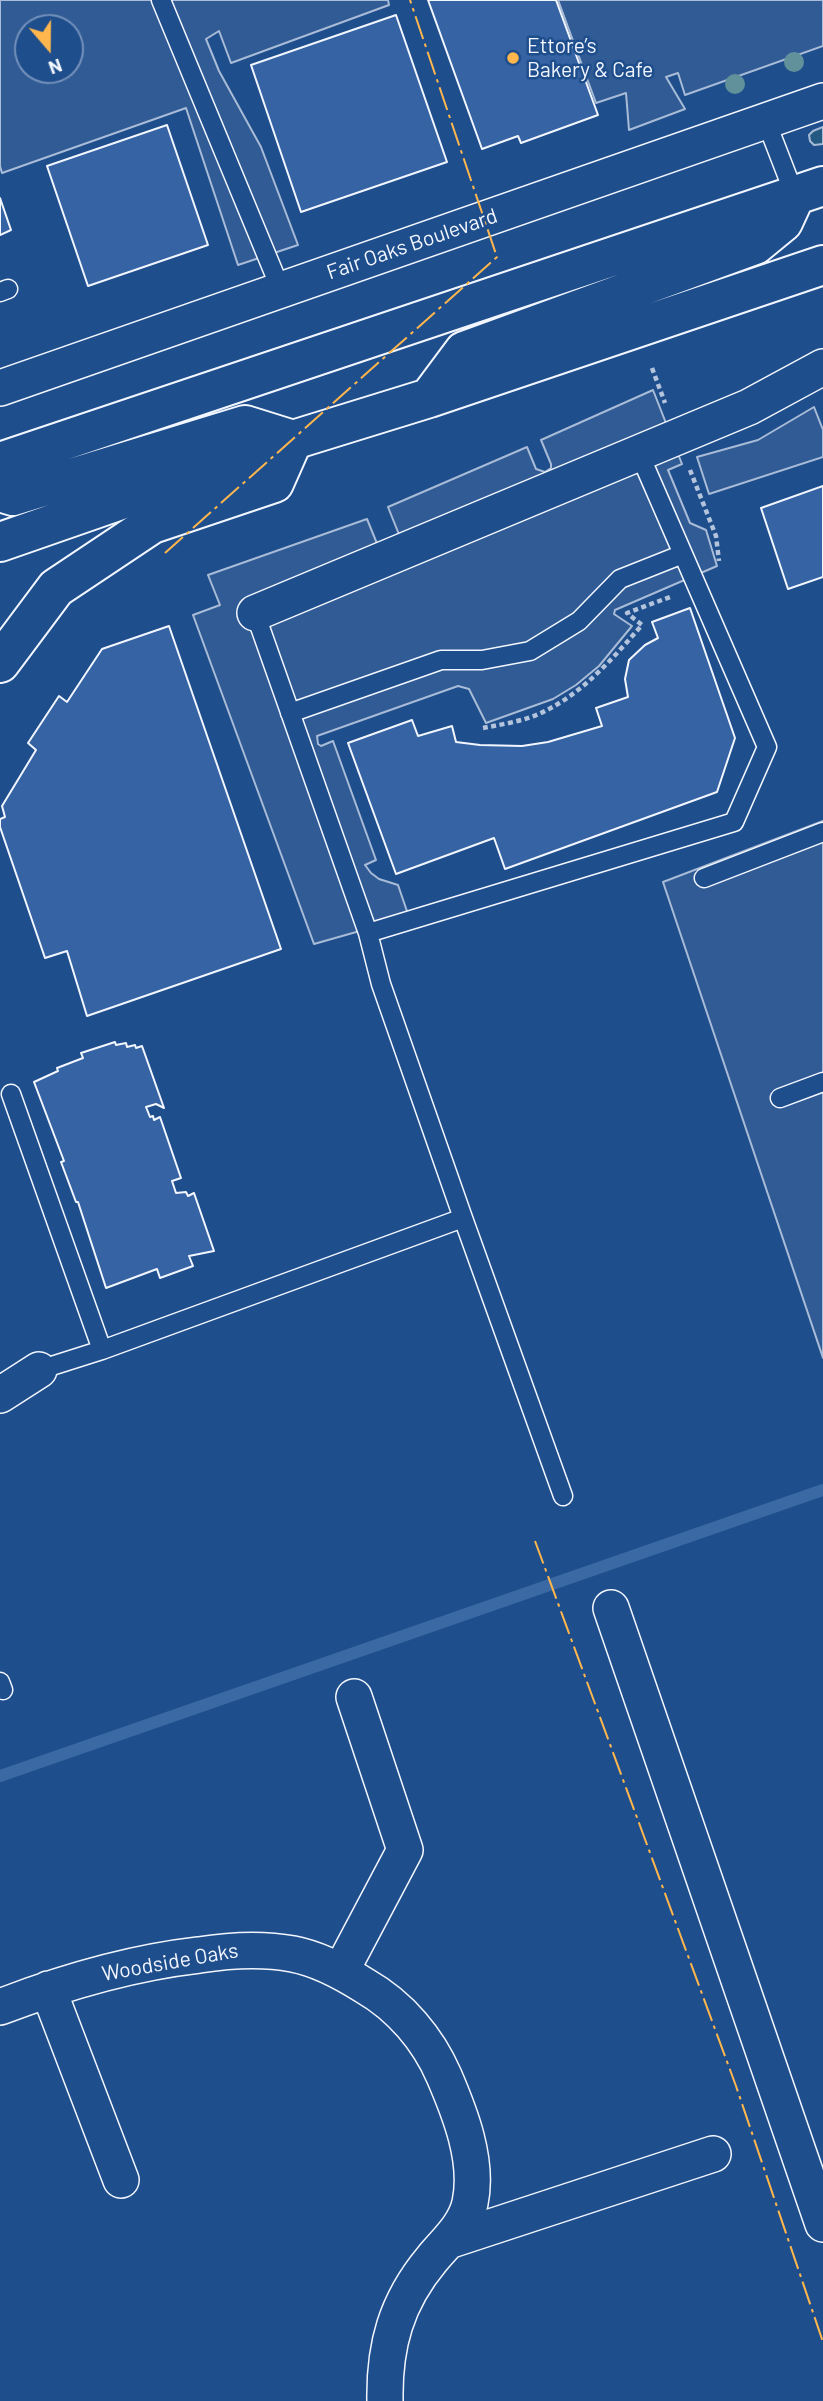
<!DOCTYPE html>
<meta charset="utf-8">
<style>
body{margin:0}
#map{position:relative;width:823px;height:2401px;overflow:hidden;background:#1f4e8c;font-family:Barlow,sans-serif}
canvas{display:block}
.north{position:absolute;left:14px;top:14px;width:70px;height:70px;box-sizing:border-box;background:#1f4e8c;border:2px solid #7391ba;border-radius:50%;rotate:160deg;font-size:19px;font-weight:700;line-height:28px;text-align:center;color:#f2f6ff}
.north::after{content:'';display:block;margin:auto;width:24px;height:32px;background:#ffb74d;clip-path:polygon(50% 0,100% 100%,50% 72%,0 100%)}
</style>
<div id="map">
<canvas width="823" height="2401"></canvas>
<div class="north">N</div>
</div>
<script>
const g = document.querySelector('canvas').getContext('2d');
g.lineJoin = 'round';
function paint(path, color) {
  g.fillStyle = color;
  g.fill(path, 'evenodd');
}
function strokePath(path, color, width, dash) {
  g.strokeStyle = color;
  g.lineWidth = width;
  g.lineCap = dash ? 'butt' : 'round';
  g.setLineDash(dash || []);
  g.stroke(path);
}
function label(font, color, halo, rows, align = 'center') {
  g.font = font + ' Barlow,sans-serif';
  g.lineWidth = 5;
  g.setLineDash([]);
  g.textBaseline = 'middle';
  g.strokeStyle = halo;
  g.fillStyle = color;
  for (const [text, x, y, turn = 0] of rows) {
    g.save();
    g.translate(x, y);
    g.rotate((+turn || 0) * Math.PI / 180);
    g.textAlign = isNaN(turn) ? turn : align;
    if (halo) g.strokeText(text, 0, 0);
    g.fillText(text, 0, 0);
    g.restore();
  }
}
const green = new Path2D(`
 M823,127V144L814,145L810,141L809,135L813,131Z`);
paint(green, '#245a82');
strokePath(green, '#a8bbd7', 2);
const parking = new Path2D(`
 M0,0H388L389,5L231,63L219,31L206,39L219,71L261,147L298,245L238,265L186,108L2,173L0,166ZM28,28H70V70H28Z
 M558,0H823V46L685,95L678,73L666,77L685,109L629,130L626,93L596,103Z
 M653,390L682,464L668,470L690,523L706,530L717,566L615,610L614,614L632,626L599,666L576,685L553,699L486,723L469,689L458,686L317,736L318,744L321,746L333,741L376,860L365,865L371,873L379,879L398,885L409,917L314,944L193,615L220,605L208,575L367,519L378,546L400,537L388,507L527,447L536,469L545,472L551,468V464L541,440Z
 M814,407L823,430V457L709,494L697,457L758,440Z
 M823,821V1358L663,882Z`);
paint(parking, '#305b95');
strokePath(parking, '#a8bbd7', 2);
strokePath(new Path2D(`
 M0,1776L823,1490`), '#3b69a3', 12);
const building = new Path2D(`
 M428,0H556L598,115L521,143L518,136L482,149Z
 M396,15L447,162L301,212L251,65Z
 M167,125L208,245L88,286L47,166Z
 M0,198L11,230L0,235Z
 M823,486V577L788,589L761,508Z
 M690,608L735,738L717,792L505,869L494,838L396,874L348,743L412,720L418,736L452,726L456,742L480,745L522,746L548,742L602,726L596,708L628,697L625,679L629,660L645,645L658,638L652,622Z
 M169,626L281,949L87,1016L67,951L45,958L0,827V819L5,817L2,806L36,750L28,743L59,696L67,702L102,649Z
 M115,1042L116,1045L126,1043L127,1047L135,1045L136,1048L142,1046L164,1108L156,1104L146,1107L150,1117L153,1116L154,1120L160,1117L181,1178L172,1181L176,1193L186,1192L188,1196L194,1193L214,1251L189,1256L193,1266L160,1278L157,1269L106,1288L78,1202H76L61,1162L64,1161L34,1082L58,1071L57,1068L83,1058L81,1053Z`);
paint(building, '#3563a3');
strokePath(building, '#f2f6ff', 2);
const service = new Path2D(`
 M161,0L281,290
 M766,121L795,196
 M0,292L8,289
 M255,613L368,933L734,822L767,747L639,453
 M290,713L441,660H482L530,651L579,621L620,579L683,554
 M704,878L823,832
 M368,933L381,984L463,1218
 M11,1094L102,1350L39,1370
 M780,1098L823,1082
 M102,1350L463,1218L563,1496
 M0,1682L3,1690`);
const minor = new Path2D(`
 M0,388L823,101
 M255,613L749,407L823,367
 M0,1395L39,1370
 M611,1608L823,2224
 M341,1971L405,1850L354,1697
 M48,1989L121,2180
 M0,2007C65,1982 129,1963 199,1955C231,1950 261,1948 293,1954C319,1959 343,1972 365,1986C400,2006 428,2039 444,2076C460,2113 479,2161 470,2203C465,2226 446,2242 432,2259C396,2302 384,2346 385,2401
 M448,2241L713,2154`);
const tertiary = new Path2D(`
 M0,663L56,588L152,524L274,483L293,440`);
const primary = new Path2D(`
 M429,398L464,351L755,245L783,222L795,196
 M0,462L823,186
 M0,492L13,496L245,425L293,440
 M0,542L293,440L429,398L823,265`);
strokePath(service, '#f2f6ff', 21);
strokePath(minor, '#f2f6ff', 38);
strokePath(tertiary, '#f2f6ff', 42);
strokePath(primary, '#f2f6ff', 42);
strokePath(new Path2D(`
 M652,368L665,403
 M690,470L716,536L719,561
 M483,728C503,724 526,721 545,711C584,692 614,657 642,625L627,613L670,597`), '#b3c4dc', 4.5, [5, 3.5]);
strokePath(service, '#1f4e8c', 18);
strokePath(minor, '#1f4e8c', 35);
strokePath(tertiary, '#1f4e8c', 38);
strokePath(primary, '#1f4e8c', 38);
strokePath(new Path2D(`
 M165,553L497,257L410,0
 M535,1541L736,2086L823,2342`), '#ffb74d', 2, [24, 5, 3.5, 5]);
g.fillStyle = '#61919a';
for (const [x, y] of [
 [794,62],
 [735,84]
]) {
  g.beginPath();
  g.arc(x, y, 10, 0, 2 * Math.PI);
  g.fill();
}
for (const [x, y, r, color] of [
 [513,58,7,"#ffb74d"]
]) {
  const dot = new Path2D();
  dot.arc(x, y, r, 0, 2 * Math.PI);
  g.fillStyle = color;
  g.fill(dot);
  strokePath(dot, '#1f4e8c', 2.5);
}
label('21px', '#f2f6ff', '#1f4e8c', [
 ["Ettore’s",527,46],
 ["Bakery & Cafe",527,70]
], 'left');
label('21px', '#f2f6ff', '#1f4e8c', [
 ["Fair Oaks Boulevard",412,244,-19],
 ["Woodside Oaks",170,1962,-10]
]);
</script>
